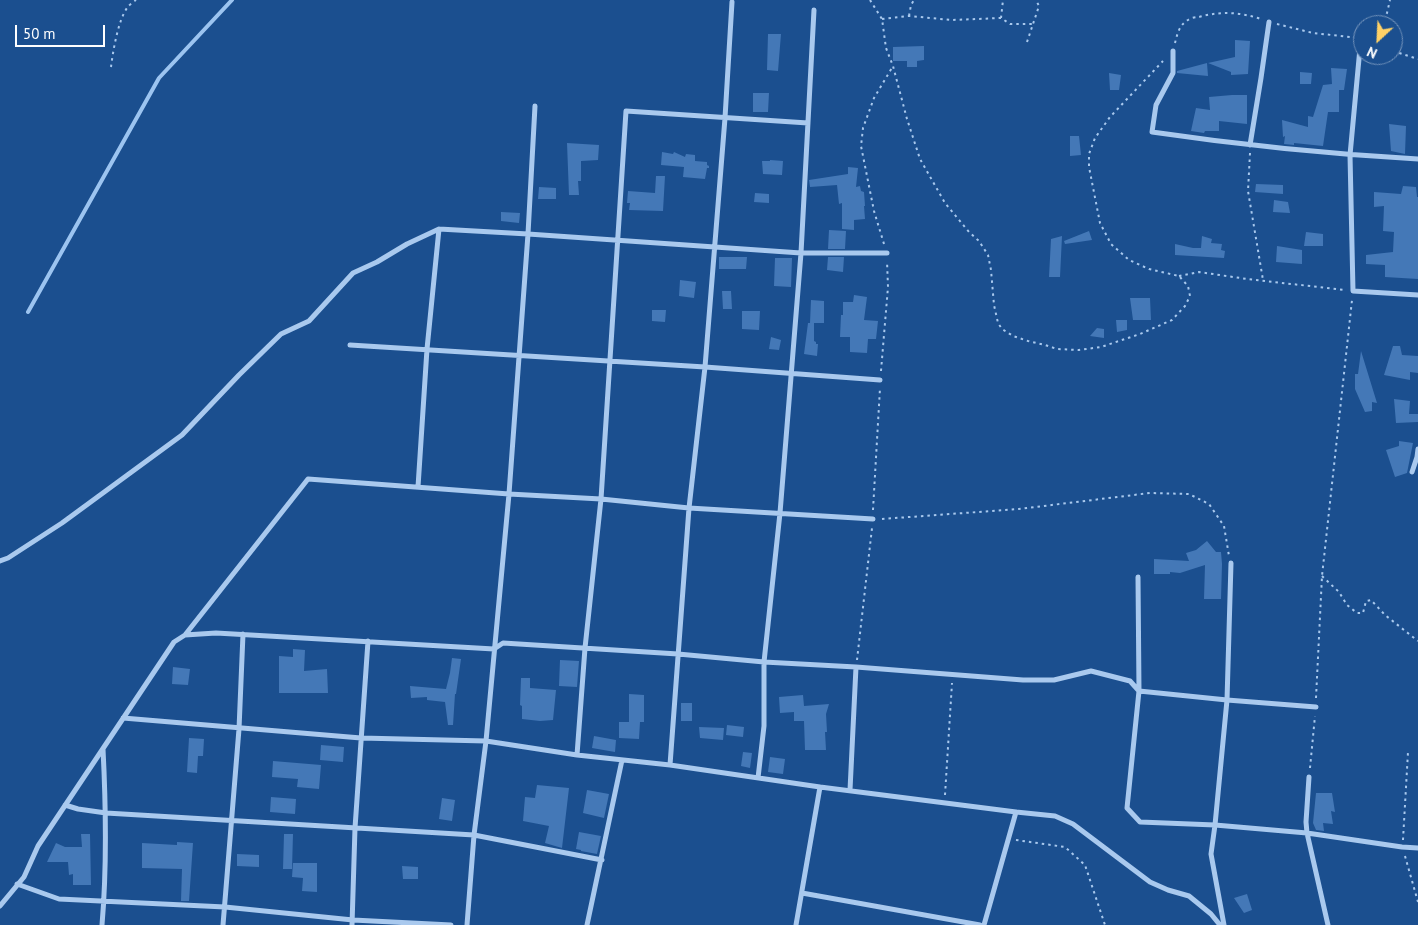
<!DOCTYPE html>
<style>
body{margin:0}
#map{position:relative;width:1418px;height:925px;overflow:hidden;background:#1b4f8f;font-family:"PT Sans",sans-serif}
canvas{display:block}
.north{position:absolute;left:1353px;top:15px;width:50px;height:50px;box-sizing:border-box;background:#1b4f8f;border:1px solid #7695bc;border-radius:50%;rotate:205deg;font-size:14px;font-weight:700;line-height:20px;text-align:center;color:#fff}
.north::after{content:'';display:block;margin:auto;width:18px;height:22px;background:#ffd166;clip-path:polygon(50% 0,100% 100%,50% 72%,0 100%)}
.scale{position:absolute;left:15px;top:25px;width:90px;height:22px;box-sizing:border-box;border:2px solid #fff;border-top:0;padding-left:6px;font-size:15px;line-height:18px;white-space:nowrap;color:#fff;-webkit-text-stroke:4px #1b4f8f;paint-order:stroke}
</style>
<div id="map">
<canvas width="1418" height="925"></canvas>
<div class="north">N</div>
<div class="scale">50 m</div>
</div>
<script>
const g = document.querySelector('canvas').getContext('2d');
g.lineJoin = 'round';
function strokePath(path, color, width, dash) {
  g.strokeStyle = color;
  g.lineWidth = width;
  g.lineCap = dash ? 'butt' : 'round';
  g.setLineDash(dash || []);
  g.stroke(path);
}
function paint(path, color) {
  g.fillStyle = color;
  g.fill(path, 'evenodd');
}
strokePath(new Path2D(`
 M28,312L159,78L232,0`), '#9cc4f0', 4);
paint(new Path2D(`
 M768,34H781L778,71L767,70Z
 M1235,40L1250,41L1248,74L1231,75V72L1208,63L1235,57Z
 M924,46V60L917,61V67H907V61H893V47Z
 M1207,63L1208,76L1177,73V71Z
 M1331,68L1347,69L1344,90H1339V112H1328L1323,146L1294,143V145L1284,144L1285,136L1283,137L1282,120L1308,127V116L1313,117L1323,85L1332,84Z
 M1300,72L1312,73L1311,84H1300Z
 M1109,73L1121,75L1119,90H1110Z
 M753,93H769L768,112H753Z
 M1232,95H1247V124L1219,121V131H1205L1204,133L1191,131L1196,108L1210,110L1209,97Z
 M1389,124L1406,126L1405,154L1391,151Z
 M1070,136H1079L1081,155L1070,156Z
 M567,143L599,145L598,160L581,161V181H578L579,195H569Z
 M662,152L673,154L674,152L685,157L686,154L695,155V161L707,162V165L709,166V168H707L705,179L683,177L684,167L661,165Z
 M770,160L783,161L782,175L763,174L762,161H770Z
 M848,167L858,168L856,187L860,186L861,191L864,192L865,206H864L865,219L854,220V230L842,229V203L839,204L837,185L810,187L809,180L848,174Z
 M656,176H665L663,211L629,210L630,203H627L628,191L655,193Z
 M1256,184L1283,185V194L1255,192Z
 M1403,186L1416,187L1417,197H1418V279L1385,277V265L1366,264V255L1393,252L1394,232L1383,231L1384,206L1374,207V192L1401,194Z
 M539,187L556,188V199H538Z
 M755,193L769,194V203L754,202Z
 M1274,200L1288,202L1290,213L1273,212Z
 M501,212L520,213L519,223L501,221Z
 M829,230L846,231L845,249H828Z
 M1089,231L1092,240L1065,244L1064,241Z
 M1306,232L1323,234V246H1304Z
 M1062,236L1060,277H1049L1051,239Z
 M1202,236L1212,239L1211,243L1222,244L1221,250L1225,251L1224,258L1175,255V244L1193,248H1201Z
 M1277,246L1302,250V264L1276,262Z
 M719,257H747L746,269H719Z
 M828,257H844L843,272L827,270Z
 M775,258H792L791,287L774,286Z
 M680,280L696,282L694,298L679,296Z
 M722,291H731L732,309H723Z
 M854,295L867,297L864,320L878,321L876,339H868L867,353L850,352V337H840L841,315H843V302H853Z
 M1130,298H1150L1151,320H1133Z
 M811,300L824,301V323H810Z
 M652,310H666L665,322L652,321Z
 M742,311H760L759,330L742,329Z
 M1116,320H1127V330L1117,332Z
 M808,323H814V341L816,342V344H818L817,356L804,354Z
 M1097,328L1104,329V338L1090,336Z
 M771,337L781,340L779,350L769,349Z
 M1393,346H1400L1402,355L1418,356V373L1410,372V380L1384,375Z
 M1361,351L1377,403L1372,402V411L1365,412L1355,389V374H1358Z
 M1394,399L1410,401L1409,414H1418V422L1396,423Z
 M1399,441L1413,443L1407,473L1395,477L1386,450L1399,446Z
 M1207,541L1216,552H1221L1222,564L1221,599H1204L1205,565L1180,573L1170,572V574H1154V559L1189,561L1186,553L1196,550Z
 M293,649L305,650L304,671L327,669L328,693H279V656L293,657Z
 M452,658L461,659L456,694H455L453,725H448L445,702L427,700V697L411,698L410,686L446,689L450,673Z
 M560,660L579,661L577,687L559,686Z
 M173,667L190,669L188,685L172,684Z
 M521,678H530V688L556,690L553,720L540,721L522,719V706L520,705Z
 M629,694L644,695V722H640L639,739L619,738V722H629Z
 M803,695L804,706L829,704L826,714L827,732H825L826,750H805L804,721H794V712L780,713L779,697Z
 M681,703H692V721H681Z
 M727,725L744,727L743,737L726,735Z
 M699,727L724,728L723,740L700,738Z
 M594,736L616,740L615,752L592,748Z
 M189,738L204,739L203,756H198L197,773L187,772Z
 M321,745L344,747L343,762L320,760Z
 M743,752L752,753L750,768L741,766Z
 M770,757L785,759L783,774L768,772Z
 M273,761L321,765L319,789L297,787L298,779L272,777Z
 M537,785L569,788L562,848L545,843L549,826L523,821L525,797L535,798Z
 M587,790L609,794L604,818L583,813Z
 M1316,793H1332L1335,812L1331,811L1333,824L1323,823L1324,831L1316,830L1313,823Z
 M271,797L296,799L295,814L270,812Z
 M442,798L455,800L452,821L439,819Z
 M579,832L601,836L597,854L581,851V850L576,849Z
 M81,834H90L91,885H73V874L69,875L68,862H47L56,843L65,847H82Z
 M284,834H293L292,869H283Z
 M177,842L193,843L189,901H181L182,869L142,868V843L177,845Z
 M237,854L259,855V867L237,866Z
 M293,863H317V892L302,891L303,878L292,877Z
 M402,866L418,867V879H403Z
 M1247,894L1252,910L1244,913L1234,898Z`), '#4478b7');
strokePath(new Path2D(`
 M870,0L882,19L886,48L893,66L907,119L920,159L945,203L969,232L979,241L988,255L991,270L994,305L998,323L1002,329L1013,336L1028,341L1045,345L1057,349L1079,350L1101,347L1140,334L1172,320L1185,306L1190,296L1188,286L1179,276L1149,269L1129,260L1111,244L1100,223L1089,167V154L1095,138L1110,117L1163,61
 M909,16L911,5L914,0
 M1001,18L1003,0
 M882,19L909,16L952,20L1001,18L1010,24H1033
 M1277,24L1313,33L1359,38
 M1380,25L1387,13L1390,0
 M1027,42L1039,6L1036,0
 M1175,43C1177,35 1179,25 1188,20C1190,18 1196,17 1199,17C1220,11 1240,12 1261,19
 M1393,51L1418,59
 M111,67C113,51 118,21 127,8C129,5 133,2 136,0
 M1250,153L1248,191L1263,280
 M884,244L874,211L861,146L863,128L874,98L893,66
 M1179,276L1199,272L1247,279L1345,290
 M881,371L888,287L887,261
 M873,510L880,388
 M882,519L1019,509L1150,493L1189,494L1209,504L1224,526L1229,556
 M1322,576L1339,592L1347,605L1357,613H1363L1366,601L1371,600L1385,615L1418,641
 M857,660L872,528
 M1316,698L1322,576L1352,300
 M1310,768L1315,716
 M945,795L952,683
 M1016,840L1065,847L1085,865L1105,925
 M1403,840L1408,752
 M1405,856L1418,902`), '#a9c9ee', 2, [2.5, 4]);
strokePath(new Path2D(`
 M1363,45L1360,48L1350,155L1353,291L1418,295
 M1173,51V73L1156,105L1152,132C1240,145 1329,154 1418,159
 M1250,145L1261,78L1269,22
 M350,345L705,367L880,380
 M1412,472L1417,457L1418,449
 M418,487L427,349L439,229
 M0,561L8,558L62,523L182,435L239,375L281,334L309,321L353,273L377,262L407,244L439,229L528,234L801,253H887
 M1138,577L1139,691L1127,808L1140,822L1215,825L1307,833L1402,847L1418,848
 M185,635L308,479L509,494L601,499L689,508L873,519
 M123,718L361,738L486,741L577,755L670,765L820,787L1016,812L1055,816L1073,824L1150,882L1168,890L1189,896L1211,914L1220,925
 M577,755L585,648L601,499L626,111L808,123
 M670,765L689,508L705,367L725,118L732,2
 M1309,777L1306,822L1307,833L1328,925
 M758,778L764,726V662L780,513L801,253L814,10
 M850,790L856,667
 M65,805L78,809L106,813L474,835L602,860
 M17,884L59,899L225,907L353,920L451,925
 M802,893L980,925
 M0,906L24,877L38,846L174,642L185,635L216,633L494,649L503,643L678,654L764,662L856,667L1023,680H1054L1091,671L1130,681L1139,691L1227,700L1316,707
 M102,925C107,867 106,808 103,749
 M223,925L239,729L243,634
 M352,925L355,828L368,641
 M467,925L474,835L486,741L509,494L528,234L535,106
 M587,925L622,760
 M796,925L820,787
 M984,925L1016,812
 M1224,925L1211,854L1215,825L1227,700L1231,563`), '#a9c9ee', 5);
</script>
